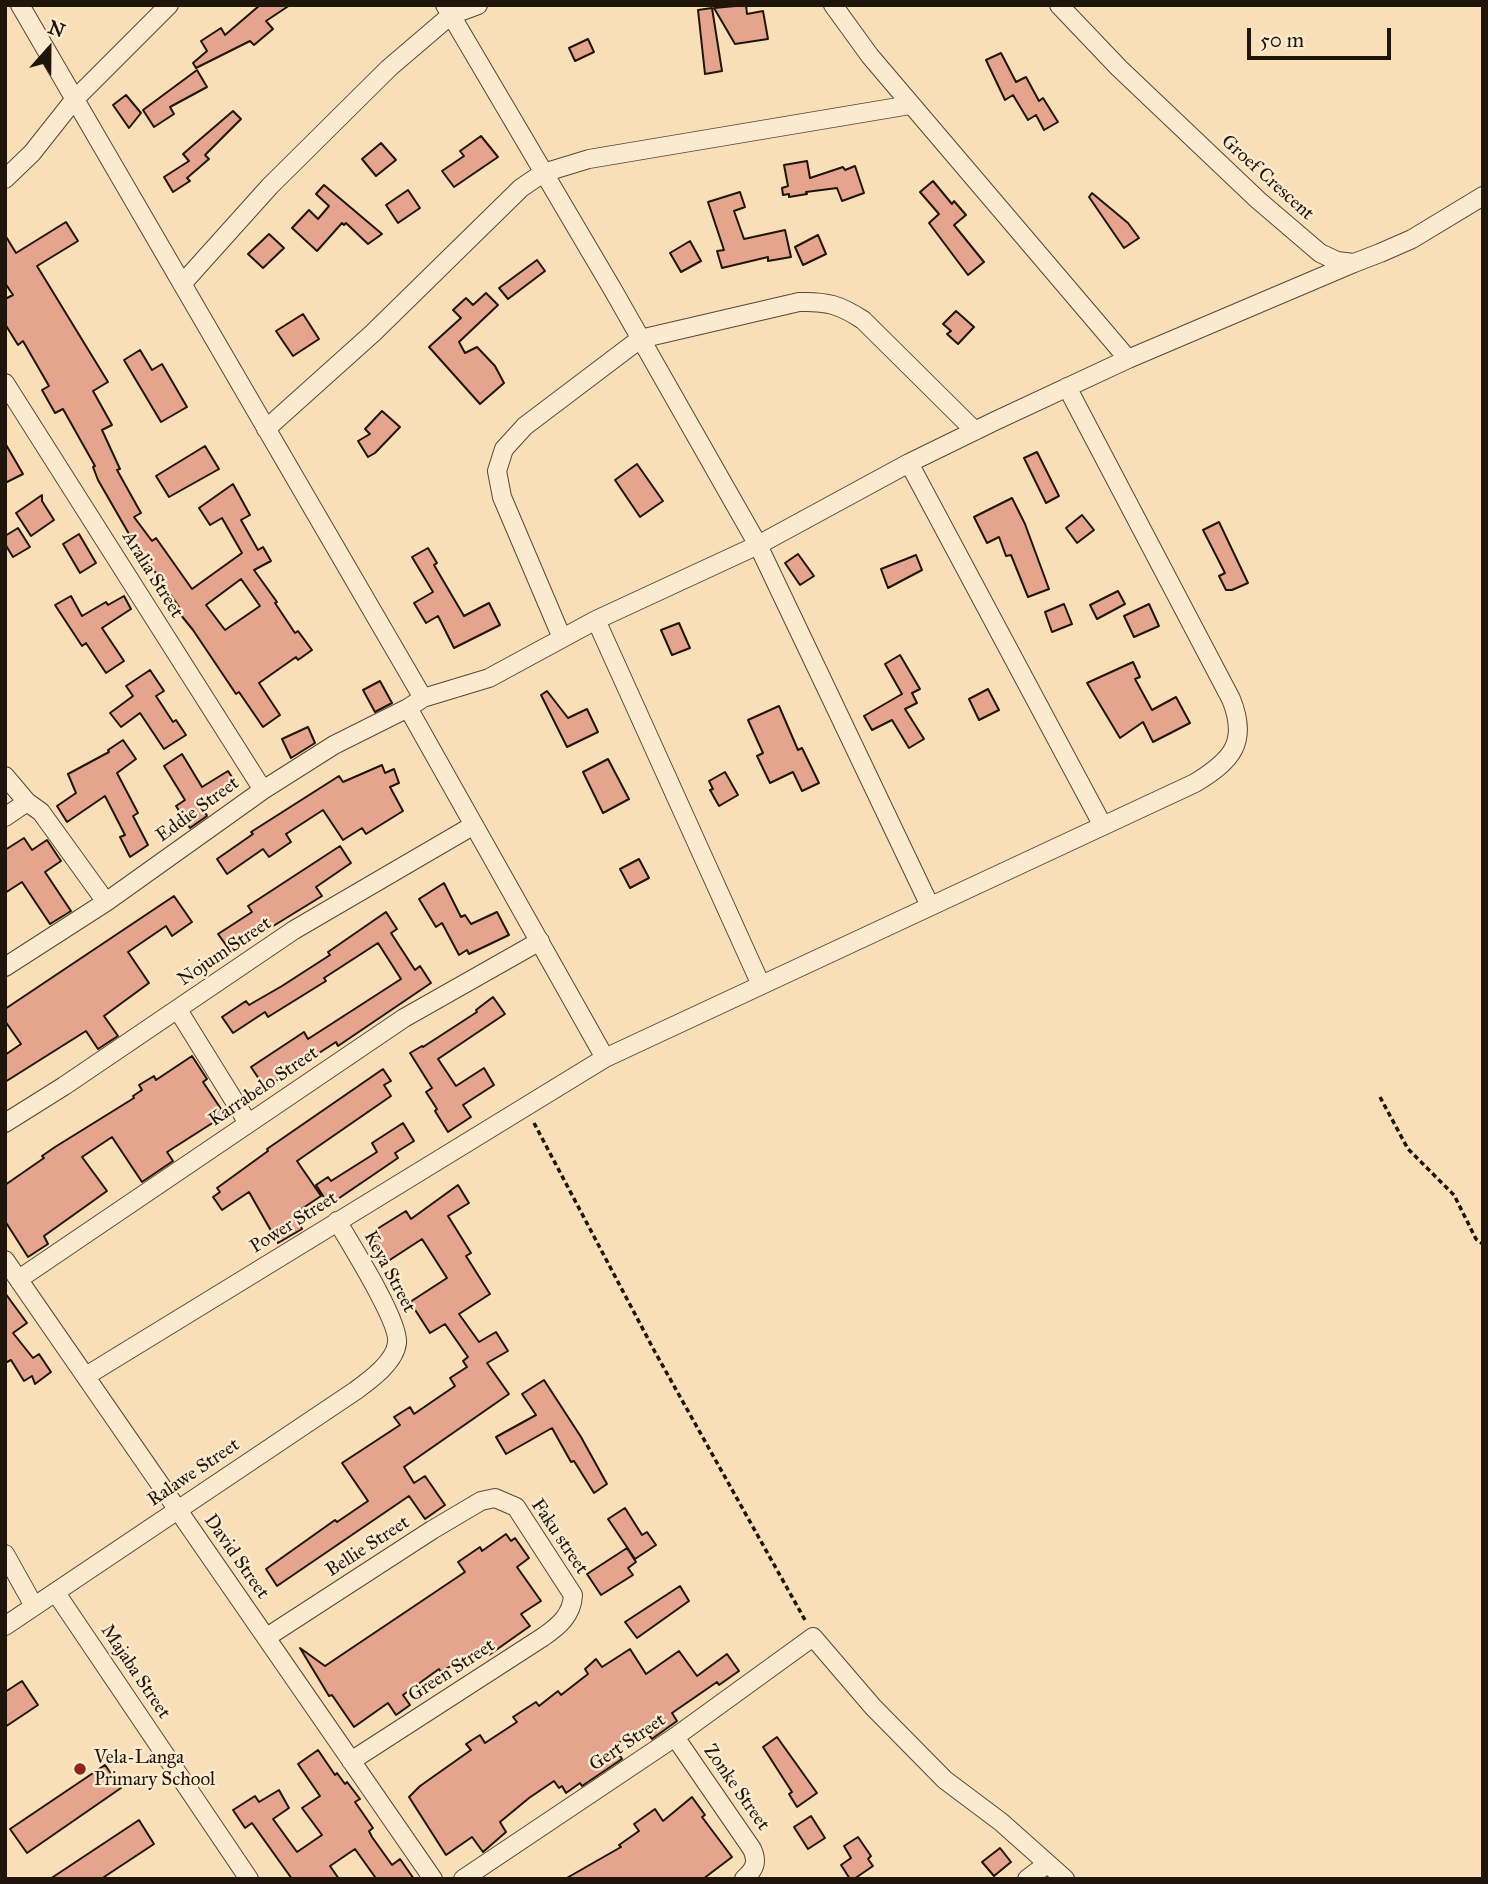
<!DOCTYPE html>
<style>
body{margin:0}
#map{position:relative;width:1488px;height:1884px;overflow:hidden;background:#f8dfb7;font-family:"IM FELL Great Primer",serif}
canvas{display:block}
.frame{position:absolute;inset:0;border:7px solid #20150b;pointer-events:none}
.north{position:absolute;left:14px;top:14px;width:70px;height:70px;-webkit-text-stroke:5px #faead0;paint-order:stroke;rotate:21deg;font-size:19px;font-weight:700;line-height:28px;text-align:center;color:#20150b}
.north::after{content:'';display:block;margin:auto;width:24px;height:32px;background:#20150b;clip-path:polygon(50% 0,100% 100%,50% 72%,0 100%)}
.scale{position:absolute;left:1247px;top:28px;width:144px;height:32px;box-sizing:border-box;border:4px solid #20150b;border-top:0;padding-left:9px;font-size:21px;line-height:24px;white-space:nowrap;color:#20150b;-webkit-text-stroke:5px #faead0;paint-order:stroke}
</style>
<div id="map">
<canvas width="1488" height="1884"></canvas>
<div class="frame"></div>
<div class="north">N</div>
<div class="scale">50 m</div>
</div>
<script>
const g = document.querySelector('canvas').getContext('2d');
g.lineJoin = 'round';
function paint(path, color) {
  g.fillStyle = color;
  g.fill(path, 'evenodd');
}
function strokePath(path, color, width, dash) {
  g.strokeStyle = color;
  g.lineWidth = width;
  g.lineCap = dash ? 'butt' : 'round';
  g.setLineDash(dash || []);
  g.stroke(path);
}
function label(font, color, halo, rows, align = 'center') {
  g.font = font + ' "IM FELL Great Primer",serif';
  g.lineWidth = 5;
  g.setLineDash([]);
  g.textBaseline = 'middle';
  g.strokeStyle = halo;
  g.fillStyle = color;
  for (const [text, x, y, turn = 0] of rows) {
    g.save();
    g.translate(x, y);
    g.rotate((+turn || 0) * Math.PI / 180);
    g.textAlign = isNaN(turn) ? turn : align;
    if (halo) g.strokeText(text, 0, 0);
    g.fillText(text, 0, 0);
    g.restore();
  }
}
const building = new Path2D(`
 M260,5H290L266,21L273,29L254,45L250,41L196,68L193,63L207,51L201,41L221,28L225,35Z
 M746,5L747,14L763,11L768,39L735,44L714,8Z
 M712,8L722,71L705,74L698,10Z
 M588,39L594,52L575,61L569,48Z
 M1001,53L1016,82L1026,77L1039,101L1043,98L1058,122L1044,130L1036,115L1028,120L1013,95L1005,100L986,60Z
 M197,70L207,87L170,107L174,114L154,127L143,110Z
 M126,95L141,113L129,128L113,105Z
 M233,111L241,119L205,155L209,159L187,178L190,181L173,192L164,177L189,161L183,154Z
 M481,136L498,157L454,187L442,171L464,156L460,151Z
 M381,143L396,160L376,176L362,159Z
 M807,161L810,178L843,167L845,170L855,166L864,193L842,201L837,188L806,192L807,194L789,197V194L783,195L782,188L788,186L784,165Z
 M933,181L952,204L954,201L966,215L954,225L984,262L968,275L929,223L939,214L920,192Z
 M324,185L356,212L382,234L368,244L346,223L344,225L342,223L317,251L292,228L309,210L318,219L329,206L316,194Z
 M408,190L420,208L398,223L386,205Z
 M740,192L745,207L734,211L744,239L785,230L791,257L768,261V257L722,268L717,251L724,250L708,202Z
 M1092,193L1128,223L1139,238L1124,248L1089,197Z
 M66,222L78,241L37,266L108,382L93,391L112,425L102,430L120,469L117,470L141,513L134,517L152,541L156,538L192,589L242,553L222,518L210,525L199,508L233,484L250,515L241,520L258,550L263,547L271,561L254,570L277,602L275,603L295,633L298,631L312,650L298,660L296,657L259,683L280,715L263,727L239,692L236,694L193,630L176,609L179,607L129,534L98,480L93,467L95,466L63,409L55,413L42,390L49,386L23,341L18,345L5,324V299L13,295L5,283V235L16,253ZM241,579L260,606L225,630L206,605Z
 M269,234L284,248L263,268L248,254Z
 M818,235L826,254L803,265L795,247Z
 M690,241L701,261L681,272L670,253Z
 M537,260L545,271L508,299L499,288Z
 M486,293L498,305L459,342L465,353L477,347L495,366L504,383L480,404L429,347L461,318L453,310L466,298L473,305Z
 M956,311L974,327L958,344L947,334L951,331L943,324Z
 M303,314L319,339L293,356L276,331Z
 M140,350L152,370L162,364L187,407L161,422L124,360Z
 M382,411L400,427L375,453L368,457L358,441L370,434L365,429Z
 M5,443L23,474L5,483Z
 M205,446L219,469L169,497L156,476Z
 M1037,452L1059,496L1046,503L1024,458Z
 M637,464L663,501L640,517L615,480Z
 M42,495V501L54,520L31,536L16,513Z
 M1012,498L1025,524L1049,589L1028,597L1011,555L1006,556L999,537L987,543L974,517Z
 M1082,515L1094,530L1077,543L1066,528Z
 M1219,522L1248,583L1232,590H1226L1219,576L1225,573L1203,530Z
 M18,528L30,547L13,557L5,544V536Z
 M79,534L96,563L80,573L63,544Z
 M428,548L437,563L434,565L464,616L489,603L500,625L454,648L438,616L426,623L414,603L433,592L412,557Z
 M798,554L814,576L800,585L785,563Z
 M916,555L922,570L888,588L881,569Z
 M1118,591L1125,604L1097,619L1090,605Z
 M71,596L82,616L106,602L108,605L124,596L131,609L102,628L124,661L106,673L86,643L82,646L55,605Z
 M1064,604L1072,624L1052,632L1045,612Z
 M1149,604L1159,626L1134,637L1124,616Z
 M679,623L690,648L672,655L661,630Z
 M900,655L920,689L912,693L917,703L905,709L924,739L909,748L892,720L872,730L864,716L902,694L885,664Z
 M1133,662L1140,677L1135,679L1152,710L1176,697L1190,723L1153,742L1143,722L1120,738L1087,683Z
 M150,670L164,691L156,696L173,722L176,720L186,735L164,749L140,713L121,727L110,713L133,696L126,686Z
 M380,681L392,703L375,712L363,690Z
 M988,689L999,710L979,720L969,699Z
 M547,691L568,718L587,709L598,732L567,747L541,695Z
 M779,706L798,750L802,748L819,783L802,791L793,772L770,783L757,756L763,753L748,720Z
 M308,727L315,743L291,758L282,739Z
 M123,740L136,759L117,773L138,813L133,816L148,845L130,857L120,837L125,835L105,796L67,822L57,806L76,793L68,774L109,752L108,750Z
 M182,754L202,787L228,771L237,785L202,807L207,816L190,828L176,806L185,800L164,766Z
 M608,759L629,799L603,813L583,772Z
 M382,765L385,773L394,769L399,783L390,787L403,811L366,834L362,828L343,840L323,810L286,834L291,842L269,857L263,849L227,874L217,859L253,834L251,832L339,776L343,782Z
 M725,772L738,795L719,806L710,790L713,789L709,781Z
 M24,838L32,850L47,840L61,861L45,872L71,911L50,924L22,882L5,893V850Z
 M340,846L351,863L316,887L322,896L231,952L218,934L252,912L248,906Z
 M639,859L649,878L630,888L620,869Z
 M444,883L461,917L465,915L471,924L497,912L509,935L469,954L467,950L459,955L442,923L436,927L419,899Z
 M174,896L192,922L172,936L166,926L128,952L149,983L104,1016L118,1036L98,1049L86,1031L5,1082V1055L21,1044L5,1021V1009Z
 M386,912L397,929L391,933L415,970L420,966L431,983L338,1046L336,1042L265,1088L251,1067L304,1032L308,1039L401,979L378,943L324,978L326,981L268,1017L265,1012L233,1033L222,1017L246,1001L249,1005L282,986L330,955L328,952Z
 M493,997L505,1014L438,1059L456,1086L484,1068L494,1085L463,1105L471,1117L448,1132L435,1111L437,1109L426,1092L432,1088L410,1053L422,1046L423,1047L477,1012L476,1010Z
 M192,1056L207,1079L203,1082L225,1115L167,1152L173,1161L142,1182L112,1137L82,1157L107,1191L44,1236L48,1244L28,1257L5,1221V1185L44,1158L42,1156L55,1147L134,1098L133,1096L142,1090L139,1085L154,1076L156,1080Z
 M383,1069L391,1081L384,1085L391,1096L297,1161L321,1196L294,1214L302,1229L278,1243L249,1192L222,1210L213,1197L220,1192L217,1188L268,1151L267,1149Z
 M403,1123L414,1141L395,1153L398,1158L329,1205L316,1185L328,1177L331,1181L377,1152L372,1143Z
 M458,1185L469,1203L448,1216L471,1253L466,1256L490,1294L459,1314L479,1342L496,1332L508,1351L487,1363L509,1394L404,1467L414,1483L425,1476L445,1505L425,1519L409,1496L277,1586L266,1569L335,1520L337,1522L368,1501L342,1463L400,1425L394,1417L410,1407L414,1414L455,1386L450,1378L467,1367L463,1361L468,1357L445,1324L430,1333L410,1302L447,1278L422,1239L382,1265L371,1249L377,1245L369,1234L406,1211L411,1219Z
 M5,1293L27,1323L13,1333L33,1358L39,1354L51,1372L35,1384L32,1376L24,1381L11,1360L5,1363Z
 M544,1380L581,1437L607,1484L594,1493L574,1461L571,1462L552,1428L506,1454L496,1437L536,1415L522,1394Z
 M625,1508L642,1535L647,1532L656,1545L635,1559L608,1519Z
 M506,1534L511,1541L515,1538L529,1558L517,1567L541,1601L521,1614L530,1626L489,1655L486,1650L471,1661L467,1656L441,1672L439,1669L403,1695L410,1705L396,1715L388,1703L354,1727L332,1695L329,1696L300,1648L325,1666L465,1572L458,1562L480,1547L482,1551Z
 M627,1548L636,1562L628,1568L633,1575L601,1595L587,1574Z
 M680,1586L689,1601L637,1638L625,1622Z
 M630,1649L646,1674L679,1651L697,1676L727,1654L739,1671L719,1685L717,1682L672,1713L677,1721L652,1739L643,1727L614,1746L622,1759L582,1786L580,1783L566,1793L562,1786L559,1788L554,1781L529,1798L500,1822L506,1832L483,1852L472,1837L446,1855L409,1797L420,1786L471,1750L466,1744L480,1735L485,1743L517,1722L513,1717L536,1702L539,1706L558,1691L561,1695L588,1674L585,1669L596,1659L602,1667Z
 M22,1681L38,1705L5,1727V1692Z
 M777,1737L817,1793L797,1807L789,1794L792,1792L763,1747Z
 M318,1750L335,1775L337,1773L345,1784L347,1782L360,1799L355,1802L373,1828L369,1831L372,1837L392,1865L400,1859L414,1879H372L375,1877L355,1849L330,1866L339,1879H292L252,1823L245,1828L233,1810L255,1796L259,1802L279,1790L289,1808L273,1819L297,1852L322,1835L302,1808L320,1796L298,1764Z
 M105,1765L121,1788L27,1853L10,1829Z
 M692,1797L705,1815L702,1817L732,1857L703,1879H565L621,1847L619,1845L639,1831L634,1824L655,1809L663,1821Z
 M811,1816L825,1838L808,1849L794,1827Z
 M139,1820L154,1844L101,1879H50Z
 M858,1837L871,1856L868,1859L873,1866L854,1879H850L841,1865L851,1858L844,1846Z
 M1000,1848L1011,1862L994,1876L982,1862Z`);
paint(building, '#e4a48e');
strokePath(building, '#20150b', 2);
const minor = new Path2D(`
 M20,5L423,698
 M445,5L613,290L758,545L930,906
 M833,5L870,56L1128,359
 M1059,5L1119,68L1258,200L1320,253L1337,261L1354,263L1380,253L1412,239L1483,196
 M5,179L32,153L74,100L169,5
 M182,284L270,186L389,68L451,15L478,5
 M5,383L263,790
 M266,429L373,333L521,188L543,173L589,159L910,105
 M909,463L1103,826
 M596,620L761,985
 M562,638L502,497L497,471L504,449L525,426L640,339L799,302C827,301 840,305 863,320L975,431
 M5,776L27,802L41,812L106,902
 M5,817L27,802
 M5,967L106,902L263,790L334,745L408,708L423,698L489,678L596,620L758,545L909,463L995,421L1128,359L1354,263
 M178,1010L248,1123
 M605,1058L1195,783C1231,761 1249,743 1231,699L1067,387
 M5,1123L64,1086L294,930L474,825
 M5,1260L433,1879
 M19,1279L404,1018L540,941
 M86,1376L605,1058L408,708
 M5,1554L34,1606
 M56,1593L249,1879
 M5,1626L355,1391C370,1380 395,1362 397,1343C400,1322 350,1243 337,1221
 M267,1637L432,1530L481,1501L495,1498L516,1507L573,1595C572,1615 559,1626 543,1637L351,1761
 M675,1737L752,1849C758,1862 755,1869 744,1879
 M463,1879L675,1737L813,1637L873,1707L945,1780L1001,1822L1065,1879
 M1027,1879L1047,1864`);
strokePath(minor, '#564836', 20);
strokePath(new Path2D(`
 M1380,1097L1408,1149L1454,1195L1476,1239L1483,1244
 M534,1123L655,1352L805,1620`), '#20150b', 3.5, [5, 3.5]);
strokePath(minor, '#faead0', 18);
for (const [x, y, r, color] of [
 [80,1769,7,"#8f2418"]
]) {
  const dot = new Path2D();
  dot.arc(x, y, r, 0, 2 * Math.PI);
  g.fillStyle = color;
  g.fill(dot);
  strokePath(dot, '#faead0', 2.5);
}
label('19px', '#20150b', '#faead0', [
 ["Groef Crescent",1267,178,42],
 ["Aralia Street",152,575,58],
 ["Eddie Street",198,810,-36],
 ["Nojum Street",225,952,-34],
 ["Karrabelo Street",264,1087,-34],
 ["Power Street",294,1223,-32],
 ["Keya Street",389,1272,62],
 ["Ralawe Street",194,1473,-34],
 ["Faku street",559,1537,56],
 ["Bellie Street",368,1547,-33],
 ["David Street",236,1557,55],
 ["Green Street",452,1671,-33],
 ["Majaba Street",135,1672,56],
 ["Gert Street",628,1743,-34],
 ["Zonke Street",736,1788,55]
]);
label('19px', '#20150b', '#faead0', [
 ["Vela-Langa",94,1758],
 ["Primary School",94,1780]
], 'left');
</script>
